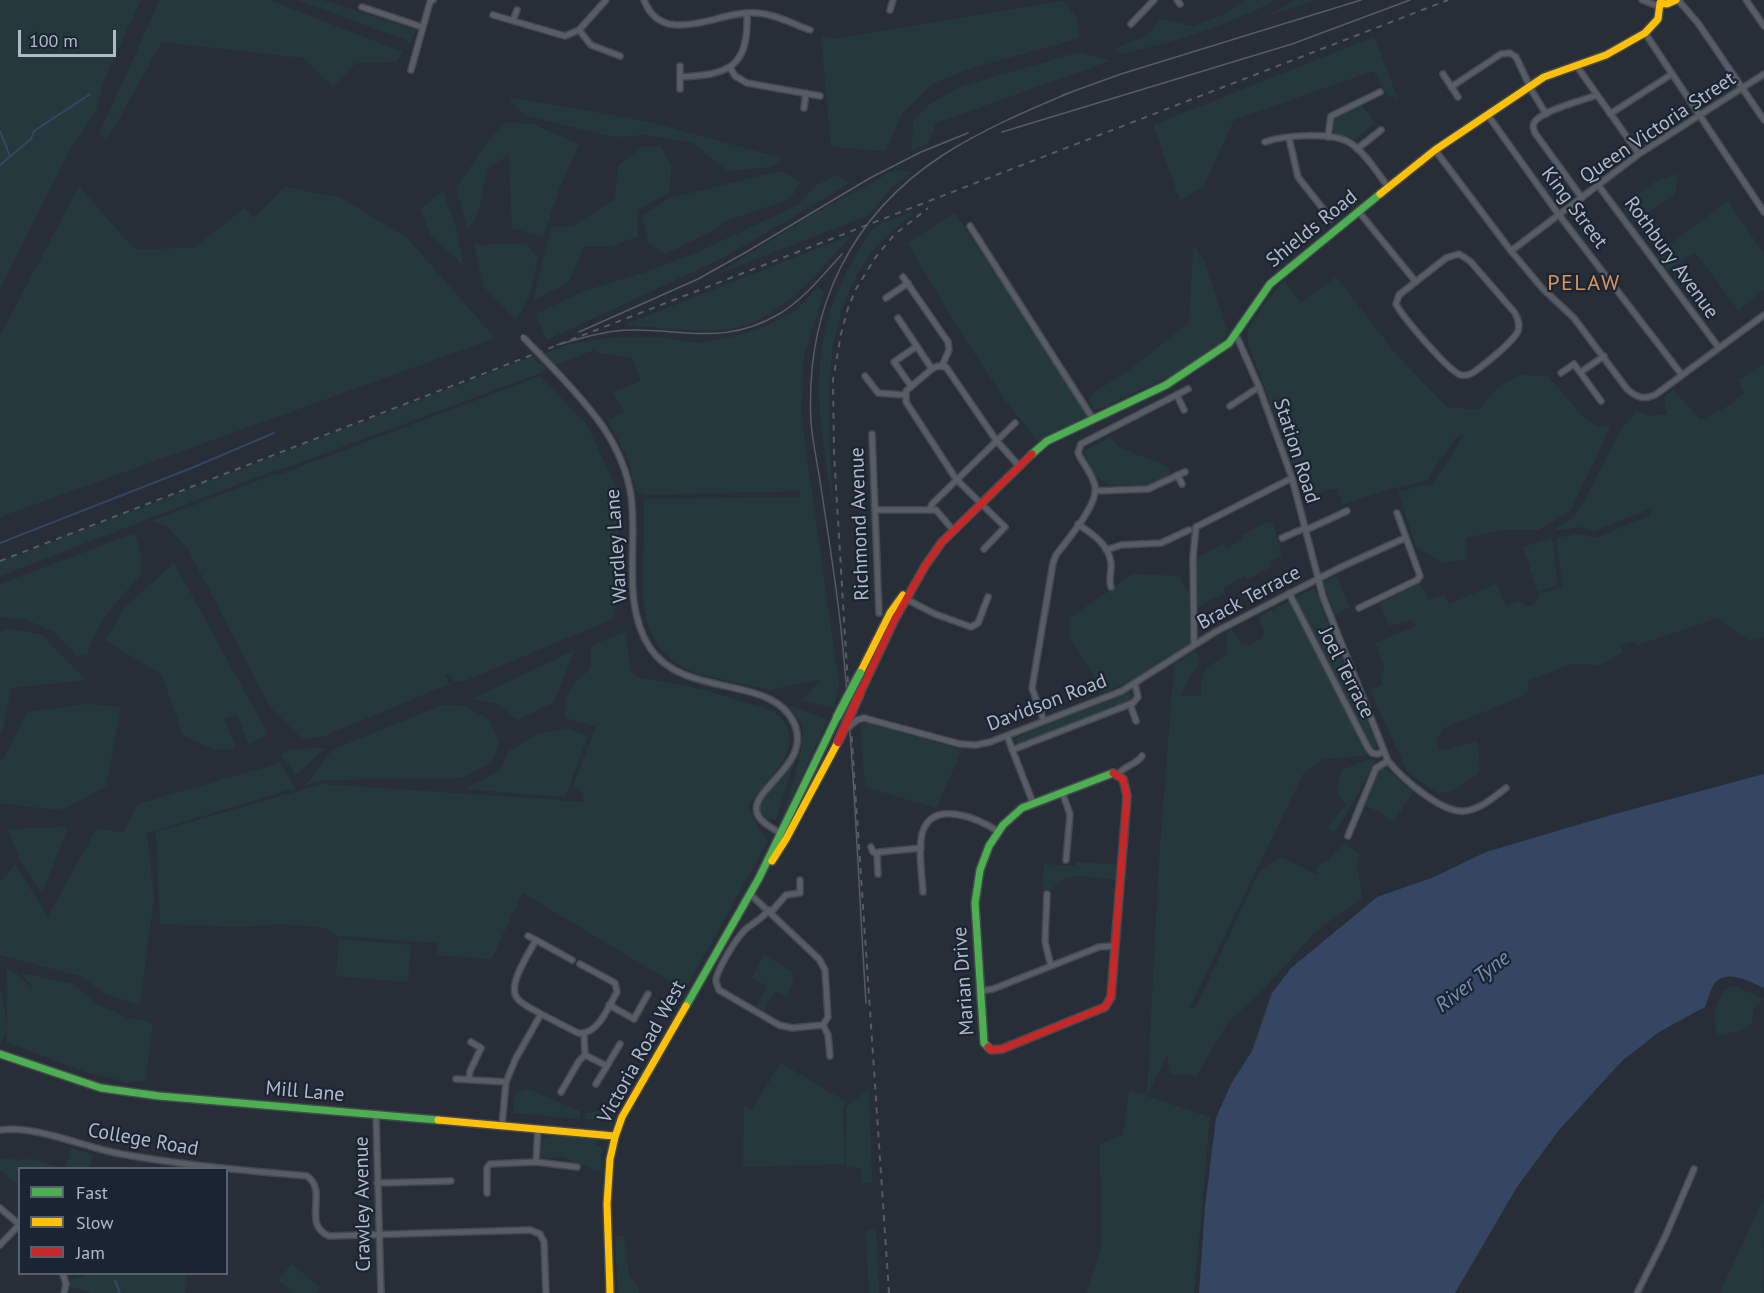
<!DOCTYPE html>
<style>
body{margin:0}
#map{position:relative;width:1764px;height:1293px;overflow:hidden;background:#282e37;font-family:"PT Sans",sans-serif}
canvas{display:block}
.legend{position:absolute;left:18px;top:1167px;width:210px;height:108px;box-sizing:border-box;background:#1b2432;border:2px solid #57606e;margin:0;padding:8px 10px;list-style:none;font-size:18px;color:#b1bac9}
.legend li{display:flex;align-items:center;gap:12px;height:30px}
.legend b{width:30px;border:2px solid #57606e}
.scale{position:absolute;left:18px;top:30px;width:98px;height:27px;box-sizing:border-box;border:3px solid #b1bac9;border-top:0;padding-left:8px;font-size:18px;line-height:21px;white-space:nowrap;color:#b1bac9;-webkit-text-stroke:4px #1b2432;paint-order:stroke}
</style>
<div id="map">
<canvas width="1764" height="1293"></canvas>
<ul class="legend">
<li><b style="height:8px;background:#4caf50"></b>Fast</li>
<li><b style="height:8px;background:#ffc107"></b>Slow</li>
<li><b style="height:8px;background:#c62828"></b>Jam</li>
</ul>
<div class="scale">100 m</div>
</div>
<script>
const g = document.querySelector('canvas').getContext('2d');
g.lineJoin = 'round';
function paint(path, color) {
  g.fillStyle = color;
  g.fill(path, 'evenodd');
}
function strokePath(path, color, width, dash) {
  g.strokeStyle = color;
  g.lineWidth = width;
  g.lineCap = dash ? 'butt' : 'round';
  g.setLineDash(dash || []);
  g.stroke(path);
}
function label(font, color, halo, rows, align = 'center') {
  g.font = font + ' "PT Sans",sans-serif';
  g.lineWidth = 4.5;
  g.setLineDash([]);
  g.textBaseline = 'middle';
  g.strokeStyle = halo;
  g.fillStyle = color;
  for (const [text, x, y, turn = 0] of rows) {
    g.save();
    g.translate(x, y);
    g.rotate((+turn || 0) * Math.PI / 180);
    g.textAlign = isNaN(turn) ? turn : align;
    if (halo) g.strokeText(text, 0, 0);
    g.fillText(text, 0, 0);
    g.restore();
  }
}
paint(new Path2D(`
 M0,0H141L103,82L96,111L69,152L0,289Z
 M160,0H269L403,52L396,62L356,63L333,87L304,58L162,42L107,140L99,134Z
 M298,0H323L415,30L411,42Z
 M1245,0H1276C1230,25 1172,43 1121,54L1114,49L1146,36L1161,19L1193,26L1223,15Z
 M1295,0H1316L1268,16Z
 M1063,1L1076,16L1080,38L972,68L934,83L902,113L886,151L831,147L821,36L832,39Z
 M1374,37L1398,99L1387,94L1373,71L1234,120L1203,187L1180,200L1153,125Z
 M1080,52L1110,61L936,123L929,142L912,151L913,121L929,105L959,87Z
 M509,97L645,121L782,158L771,167L727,171L693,143L645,135L614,137L526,116L514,105Z
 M1362,105L1375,123L1354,140L1334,133L1332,128L1333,119Z
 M506,122L532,124L579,144L559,190L543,237L512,228L509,155L488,168L478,213L468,230L456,188L488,141Z
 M642,147H661L671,166L670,192L638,210V236L613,246H584L569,282L533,301L551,227L573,226L615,199L618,166Z
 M895,170L912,172L889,190L869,215L715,275L820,210Z
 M780,171L801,182L790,199L723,222L711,232L665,254L648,243L642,216L670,198Z
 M1678,174L1675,194L1634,223L1622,206L1655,182Z
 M835,175L850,183L725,257L547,340L536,314L584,291L643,273L696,253L798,205L815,186Z
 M79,186L134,249L194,248L245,208L253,218L285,187L341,198L407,238L495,338L0,517V336Z
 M443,191L458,234L463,265L431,236L420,209Z
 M1728,201L1764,254V290L1738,310L1695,252L1668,271L1657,254Z
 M916,211C899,226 880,240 867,259C817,331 829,421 833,503C818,415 805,341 854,259C860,249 867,232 877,226C887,219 904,216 916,211Z
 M955,213L1091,418L1040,444L1005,400L958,328L907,243Z
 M852,235C819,270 788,313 739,327C708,335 656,327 624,325Z
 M526,243L538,258L529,298L516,320L483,286L474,245Z
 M1195,248L1205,262L1226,328L1225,336L1218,344L1169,377L1099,409H1094L1090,400L1092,394L1135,366L1189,322L1193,249Z
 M1336,277L1396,354L1447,407L1479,410L1496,389L1519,375L1548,376L1585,419L1598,427L1610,425L1599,452L1570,511L1539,530H1501L1466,538L1467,559L1444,563L1416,547L1398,492L1424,485H1432L1465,434L1456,437L1426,481L1390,489L1342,505L1337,488L1305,496L1248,343V329L1266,302L1284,281L1300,302L1304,301Z
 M817,287L824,292L804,355L801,415L839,685L833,708L803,700L822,679L769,690L695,673L676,663L659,647L648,626L643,601L644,499L800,497V491L644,495L635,489L629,461L608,421L624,411L613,392L641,381L633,358L597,353L594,350L556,365L545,353L566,345L616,337H660L697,343L731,337L762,328L797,310Z
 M531,357L546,368L543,372L288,467L275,470L0,576V562Z
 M1764,363V637L1749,641L1717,618L1638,645L1633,641L1620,646L1624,652L1601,665L1571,664L1528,681V694L1444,728L1436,739L1441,751L1477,741L1480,769L1475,776L1452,791L1443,793L1436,792L1408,773L1370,690L1383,684L1380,676L1385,667L1375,643L1416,626L1411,620L1389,626L1380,603L1418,584L1425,591L1429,600L1444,595L1449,604L1496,584L1506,606L1519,601C1524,607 1530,607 1536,603L1539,594L1563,587L1556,538L1577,534L1596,538L1651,515L1650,509L1594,531L1579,527L1552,531L1573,517L1582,505L1620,431L1637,411L1649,416L1667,414L1664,397L1673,390L1701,420L1726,407L1745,393L1738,381Z
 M540,376L587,425L616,487L620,586L613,619L467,680L454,682L450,673L445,675L449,684L322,737L302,739L270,707L188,549L168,527L152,521L273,475L284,473Z
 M1110,437L1122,449L1168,466L1171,476L1149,485H1109L1095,476L1083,452Z
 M1267,522H1271L1274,527L1282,556L1270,562L1271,567L1247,580L1245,576L1223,588L1225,593L1196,607V558L1223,544L1226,549L1243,539L1242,535Z
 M135,533L141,553L142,574C118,600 98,620 87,655L77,656L54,632L27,620L0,617V584Z
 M1552,538L1558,585L1538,592L1523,547Z
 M174,563L268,734L249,745L237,714L224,719L236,748L214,750L183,735L162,675L105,640L125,607Z
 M1133,574L1179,576L1189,594L1190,642L1133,680L1104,693L1069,636L1070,618Z
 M1336,576L1350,607L1335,614L1323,582Z
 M1314,588L1377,746L1363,756L1323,759L1303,774L1189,1009L1196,1007L1259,872L1281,857L1317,875L1316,867L1328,860L1344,843L1359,854L1357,865L1362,898L1315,932L1264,989L1228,1022L1196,1076L1170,1074L1167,1055L1147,1096L1210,1117L1194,1293H1087L1101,1247L1100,1144L1123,1135L1129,1091L1147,1096L1159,861L1174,665L1194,652L1198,654C1203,664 1195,668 1190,676C1186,682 1184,690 1181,696H1201C1201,668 1204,670 1227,654V632L1231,629L1241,643L1251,645L1263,637L1264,631L1259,617Z
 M9,628L42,635L86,680L11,688L2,732H0V632Z
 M626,632L630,671L641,678L701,689L773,711C813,742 770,777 748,806L759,830L768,841L685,990L523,893L491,959L437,955V943L338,936L325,928L284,924L242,927L160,924L156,832L322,784L584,802L583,794L573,786L596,727L566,718C562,692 573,685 591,668V645Z
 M575,650L554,702L518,720L497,704L472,699Z
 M1129,693H1132L1133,695L1130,701L1019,744L1015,740L1017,737Z
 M87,704L121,707L106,786L68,807L56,810L0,803V761L4,758L27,712Z
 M442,705L465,706L489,720L499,742L492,762L461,778L322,780L306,785L332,750Z
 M792,706L828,720L783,816C789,793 806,750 802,728C800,720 795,714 790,708Z
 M870,723L962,750L936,808L865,787L860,727L862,724Z
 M567,728L588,736L565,797L465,789L499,771L509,751L536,735Z
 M325,748L296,775L281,755L290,749Z
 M1371,759L1375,761C1363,786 1349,810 1334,833L1327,827L1346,805L1337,791L1341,770Z
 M794,762L776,820L767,819L761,812V799L787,773Z
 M280,763L295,788L147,833L154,898L140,1005L106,994L80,976L0,955V882L15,865L48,916L97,828L123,833L138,804Z
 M1382,768L1389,771L1413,792L1393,823L1381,813L1365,805L1378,772Z
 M68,827L42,893L20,860L8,829Z
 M1076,862L1117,865L1116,880C1095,878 1065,869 1052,890L1042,889L1044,864L1075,866Z
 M339,939L411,945L408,982L336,976Z
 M764,955L792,971L793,980L787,997L775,991L764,1011L756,1007L767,986L752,978Z
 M7,967L34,989L21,973L73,984L99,1005L130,1019L146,1021L153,1025L145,1081L126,1082L85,1072L7,1042V1028L0,1045V987L7,1024Z
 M1734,986L1764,999L1754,1008L1752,1023L1742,1030L1717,1036C1713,1016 1713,1008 1724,990Z
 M781,1063L847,1102L843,1106L845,1164L743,1167L744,1105L752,1109Z
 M626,1076L630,1079L606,1120L585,1119V1114L607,1109Z
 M528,1089L580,1111V1119L513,1113L515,1093Z
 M869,1089L872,1182L861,1183V1168L846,1167V1107Z
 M553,1135L599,1139L595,1143L597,1146H602L601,1171C587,1169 576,1160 562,1157C555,1155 550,1160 542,1158L541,1150L544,1138Z
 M71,1148L93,1154L90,1168H66Z
 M0,1158L19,1160L32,1159L59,1168H20L19,1186L0,1170Z
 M1764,1197L1763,1293H1720Z
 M876,1228L879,1293H869L866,1232Z
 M615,1235L624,1237L629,1277L639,1285V1293H618Z
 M292,1264L320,1288L315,1293H293L278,1280Z
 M90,1274H187L185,1293H91L70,1286V1280Z`), '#25393d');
paint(new Path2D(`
 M1764,774V988C1749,982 1727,968 1714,984C1710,990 1708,1000 1705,1007L1659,1032L1622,1061L1559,1130L1517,1187L1455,1293H1199L1205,1207L1216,1118L1231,1084L1252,1051L1272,993L1291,968L1377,897L1434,877L1486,852L1611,815Z`), '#344661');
strokePath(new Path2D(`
 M0,131L10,156
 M0,165L31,139L34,131L90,94
 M0,543L194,467L274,433
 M115,1281L120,1293`), '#344661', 2);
const street = new Path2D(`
 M644,0C663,50 721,9 757,13C775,14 793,24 810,30
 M1177,0L1180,4
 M1642,0L1658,6
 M1678,0L1698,23L1764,120
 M1746,0L1764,26
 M362,7L422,27
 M890,10L893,0
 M493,15L565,36L579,30L606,0
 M513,21L517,10
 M1131,24L1154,0
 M579,30L591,45L620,56
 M1645,33L1764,212
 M1576,65L1639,154
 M731,69L735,76L747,83L820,96
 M411,70L430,2L433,0
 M1443,74L1458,97
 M680,77C729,75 749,67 747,14
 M1451,87L1501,54L1510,53L1516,57L1532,91L1546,114
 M680,89V66
 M804,108L806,93
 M1487,114L1559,215L1682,375
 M1610,114L1672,74
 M1328,137L1331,116L1380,92
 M1289,138L1298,177L1331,219
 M1265,142C1285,135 1336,131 1353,145C1367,155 1378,174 1389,188
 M1357,149L1381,130
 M1435,150L1511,251L1542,288L1574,318L1627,389C1636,397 1643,400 1655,395L1764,315
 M1598,185L1719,348
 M1582,198L1535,133C1534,129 1532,128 1534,123C1539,111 1584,100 1597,95
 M1359,212L1416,282
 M970,226L1093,419
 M1511,251L1639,154L1764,74
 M1459,254L1470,261L1515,313C1518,319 1520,324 1518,331C1514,341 1484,365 1474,372C1471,374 1465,376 1461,375C1449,372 1402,316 1396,304L1399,295L1446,258Z
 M903,277L948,342L949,350L942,366
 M886,298L908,283
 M898,318L932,369
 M1236,335L1259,387L1292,478L1323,597L1388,761C1402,778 1442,814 1465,811C1481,809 1494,797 1506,788
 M552,367C588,405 623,442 631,496C638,546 621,603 650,648C684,699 772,674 794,723C814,767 742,791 759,817C764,825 774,828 781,834
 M1581,372L1604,356
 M1561,373L1574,364L1601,401
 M865,376L878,393L905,395
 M911,386L894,362L917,346
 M1177,395L1184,410
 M1230,406L1259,387
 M872,434L879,613
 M1177,475L1182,484
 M1095,491L1148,489L1185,472
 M930,509L932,504L1015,423
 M875,510H936L953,530
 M1078,524C1092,534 1109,544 1111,563C1112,572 1108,578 1111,587
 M1306,530L1347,511
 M1282,538L1305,528
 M984,549L1005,527L956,479L906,402V391L933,368L938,366L946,367L996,440L1019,466
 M1106,550L1121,545L1161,543L1189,530
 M1289,593L1368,748L1372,753L1378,754L1384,751
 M904,598L935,614L971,627L978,623L988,597
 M1359,608L1417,580L1420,576L1397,513
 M1194,644L1193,557L1196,527L1292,478
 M1130,704L1136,721
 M864,718L960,744L976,745L990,742L1122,691L1215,632L1339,568L1405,538
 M1044,721L1032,688L1053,563L1056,555C1067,540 1099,504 1095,486C1093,476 1085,466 1080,457L1078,453L1081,444L1188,389
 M1007,736L1033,803
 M1012,750L1133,703L1138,697L1135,684
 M1118,774C1126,765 1136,765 1142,756
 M1062,792L1070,814L1066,860
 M1348,836L1376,768L1388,761
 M871,847L873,852L878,853
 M878,874L877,855L880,852L921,848
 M923,892C922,874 918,852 922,834C931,798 978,818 999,832
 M750,894L819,959L825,970L828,1017L823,1025L792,1028L779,1025L719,990C718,987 716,984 716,981C716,971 736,939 744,931C752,923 761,920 769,910
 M1047,894L1045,942L1051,966
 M771,912L786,895L800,893V880
 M536,940L572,960
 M980,991L993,989L1099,947L1115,946
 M609,1005L634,1019L648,994
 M541,1014L578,1033C598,1036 608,1007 617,992L615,983L580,964
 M823,1025L828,1035L830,1056
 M585,1055L607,1066L596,1084
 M607,1066L620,1044
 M456,1079L506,1082
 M469,1079L470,1071L481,1048L471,1042
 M561,1092L579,1061L585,1055L584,1034
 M376,1114L381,1293
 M502,1125L506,1082L515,1060L541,1014C533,1009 522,1005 517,998C507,985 529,953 536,940L528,936
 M0,1130C36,1125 80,1146 116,1153C179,1165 243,1170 307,1176C329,1191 301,1224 329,1236L530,1230L540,1234L544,1242L546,1293
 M536,1162L538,1128
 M377,1183L451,1181
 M487,1193V1168L490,1164L536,1162L577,1167
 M0,1208L20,1225
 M0,1245L19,1225
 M63,1274L66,1284L64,1293
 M1637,1293L1665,1237L1694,1169`);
const fast = new Path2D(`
 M1032,454L1047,441L1166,385L1229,343L1270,284L1380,194
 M686,1006L759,878L837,717
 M988,1047L984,1043L975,903L980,870L989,846L1003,825L1022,808L1113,773
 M0,1054L101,1088L159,1096L438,1120`);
const slow = new Path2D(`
 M1380,194L1435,150L1544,77L1606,55L1645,33L1658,19L1660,3L1667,4L1676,0
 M860,673L890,613L903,595
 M772,861L786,839L838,742
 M438,1120L614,1136
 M610,1293L607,1204L610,1159L615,1137L622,1117L686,1006`);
const jam = new Path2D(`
 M860,693L895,619L925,566L942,542L1032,454
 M988,1047L991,1050L1002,1049L1105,1007L1111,997L1127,796L1123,779L1113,773`);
strokePath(street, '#444950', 8);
strokePath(fast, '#444950', 10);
strokePath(slow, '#444950', 10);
strokePath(jam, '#444950', 10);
strokePath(street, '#585d65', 5);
strokePath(fast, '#4caf50', 7);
strokePath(slow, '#ffc107', 7);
strokePath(jam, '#c62828', 7);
strokePath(new Path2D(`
 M1063,95L1121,74L1361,0
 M1002,132L1292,44L1410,0
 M579,332L698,279L748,251L870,178L921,152L968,133
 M557,345C581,338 607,330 633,330C689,330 726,345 779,314C804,299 823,275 842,254
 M866,1003C858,879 854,753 841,629C836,584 829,539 822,494C819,471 813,446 811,422C805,311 849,216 943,155C982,130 1026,111 1069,93`), '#575b62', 1.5);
strokePath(new Path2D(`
 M0,561L1448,0
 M889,1293L846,653L834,453L833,380L841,334L848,308L856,289L875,258L894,235L928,208`), '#575b62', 2, [6, 6]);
const streetBridge = new Path2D(`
 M523,337L552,367
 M845,730L857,720L864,718`);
const fastBridge = new Path2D(`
 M837,717L860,673`);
const jamBridge = new Path2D(`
 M838,742L860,693`);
strokePath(streetBridge, '#444950', 8, []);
strokePath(fastBridge, '#454b54', 11, []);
strokePath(jamBridge, '#454b54', 11, []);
strokePath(streetBridge, '#585d65', 5);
strokePath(fastBridge, '#4caf50', 8);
strokePath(jamBridge, '#c62828', 8);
label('20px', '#b1bac9', '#1b2432', [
 ["Queen Victoria Street",1658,128,-34],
 ["King Street",1574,208,53],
 ["Shields Road",1312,229,-39],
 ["Rothbury Avenue",1671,258,54],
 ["Station Road",1296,451,72],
 ["Richmond Avenue",860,524,-92],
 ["Wardley Lane",617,546,-94],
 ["Brack Terrace",1249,598,-28],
 ["Joel Terrace",1346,673,63],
 ["Davidson Road",1047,703,-21],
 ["Marian Drive",964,981,-94],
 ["Victoria Road West",642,1052,-61],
 ["Mill Lane",305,1092,5],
 ["College Road",143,1140,10],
 ["Crawley Avenue",363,1204,-91]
]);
label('italic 21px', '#788fb2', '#1b2432', [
 ["River Tyne",1473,982,-37]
]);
g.letterSpacing = '1.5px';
label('22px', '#d9945c', '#1b2432', [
 ["PELAW",1584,284]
]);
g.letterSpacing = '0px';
</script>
